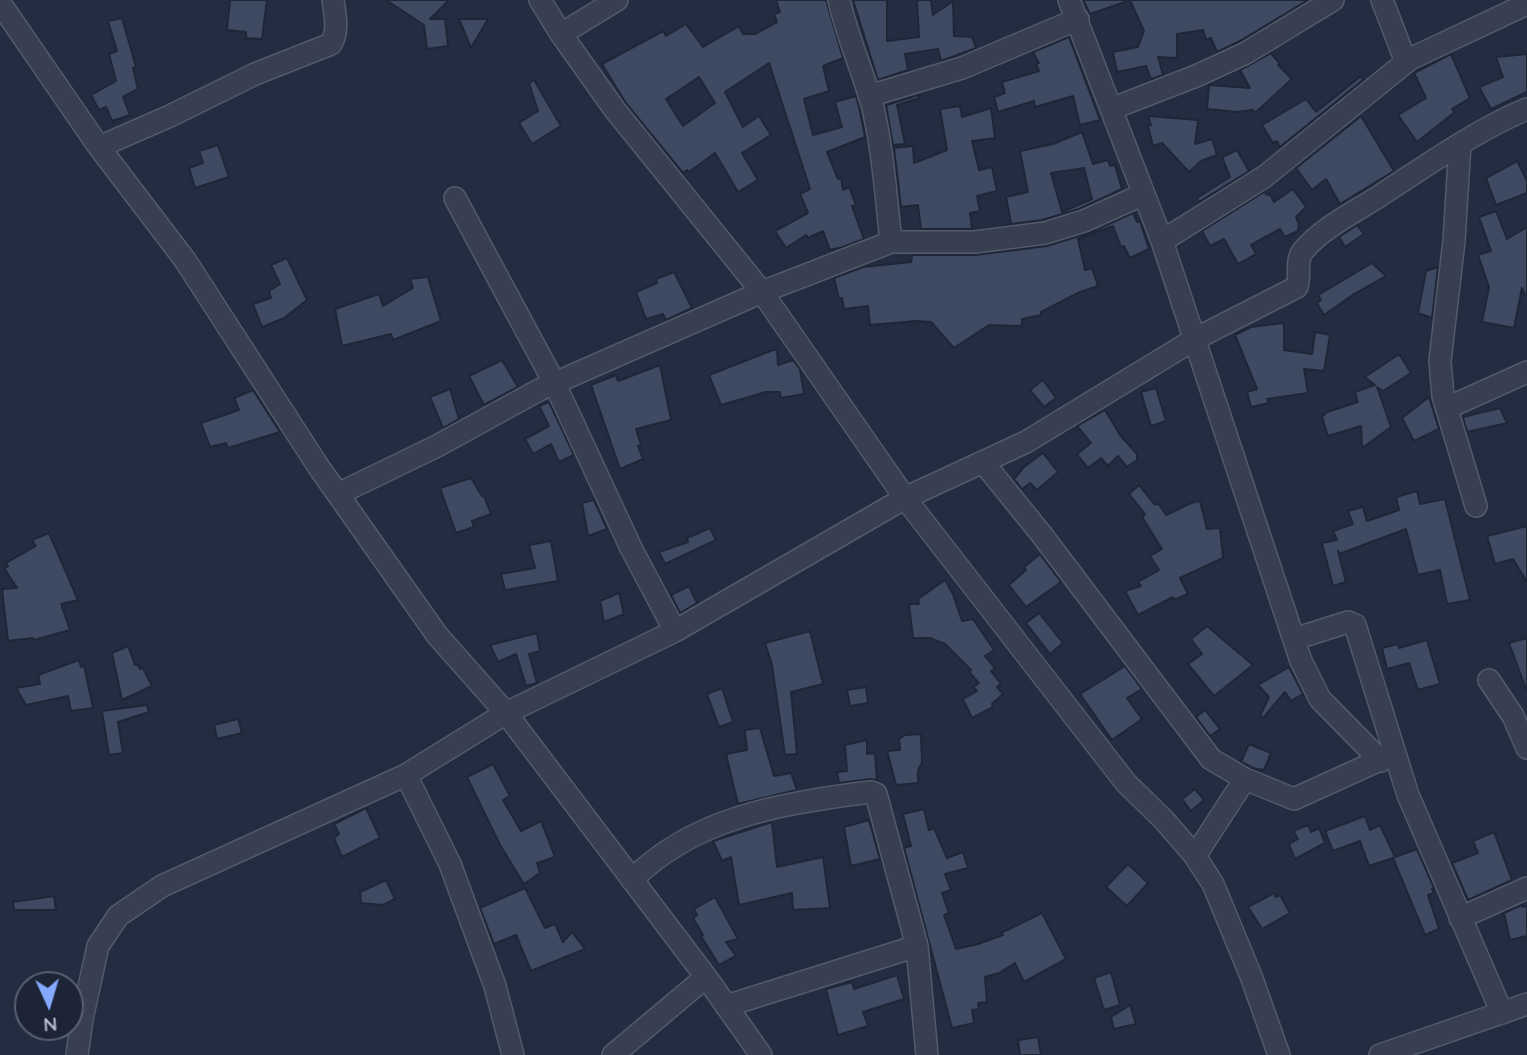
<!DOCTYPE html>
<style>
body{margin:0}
#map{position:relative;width:1527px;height:1055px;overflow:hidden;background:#222d41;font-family:Quicksand,sans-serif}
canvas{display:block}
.north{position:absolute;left:14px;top:971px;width:70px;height:70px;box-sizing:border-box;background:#1c2436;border:2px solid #586072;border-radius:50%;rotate:176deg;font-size:19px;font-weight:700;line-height:28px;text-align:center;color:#b3bacb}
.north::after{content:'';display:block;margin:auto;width:24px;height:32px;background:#85a9ff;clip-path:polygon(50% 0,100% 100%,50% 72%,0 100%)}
</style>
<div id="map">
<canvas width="1527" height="1055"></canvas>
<div class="north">N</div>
</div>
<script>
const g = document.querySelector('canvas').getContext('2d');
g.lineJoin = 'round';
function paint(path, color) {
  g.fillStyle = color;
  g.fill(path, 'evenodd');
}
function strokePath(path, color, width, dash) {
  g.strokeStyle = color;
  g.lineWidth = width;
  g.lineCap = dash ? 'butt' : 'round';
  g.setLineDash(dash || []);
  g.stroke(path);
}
const building = new Path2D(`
 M230,0H267L262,39L246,38V32L227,30Z
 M386,0H449L430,19H445L448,46L427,49L424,25Z
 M776,0H826L843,58L823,66L829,91L804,99L813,135L842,127L835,102L856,96L860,111L865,137L827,152L838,179L841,178L843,190L849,187L856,205L852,206L864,239L843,247L830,250L823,231L808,238L806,235L786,248L775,231L808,213L800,194L810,189L769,63L725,92L743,127L759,116L771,135L742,153L758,180L738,192L715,153L689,172L687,170L683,173L625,102L602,64L663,31L666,36L686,24L703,47L739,26L743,34H755L777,22L774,14L780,12ZM699,77L715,103L683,126L666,99Z
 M853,0H887V41L919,37L917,0H931L933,15L953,1L954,36L972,37L976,48L941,61L938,49L905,54L908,70L878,80Z
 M1083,0H1124L1125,2L1090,14Z
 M1130,0H1308L1240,41L1217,52L1211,38L1206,40L1203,30L1177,34V58L1158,57L1163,75L1151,79L1146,66L1117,72L1113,52L1138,47L1144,31Z
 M122,18L136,67L133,68L138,89L123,97L130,115L112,121L106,107L99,110L91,95L116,81L109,54L117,51L108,21Z
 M459,19H488L471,48Z
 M1069,37L1100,120L1080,125L1073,96L1035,107L1034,101L998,112L994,97L1005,93L1002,82L1039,71L1036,64L1039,63L1033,52Z
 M1271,53L1280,64L1278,65L1292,79L1255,113L1253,110L1237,112L1207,109L1209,85L1250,88L1240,70Z
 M1451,54L1470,98L1452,109L1455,112L1417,142L1398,115L1426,98L1414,73Z
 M1527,54V92L1491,109L1479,87L1503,77L1496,57Z
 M1361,76L1363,80L1280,147L1277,141L1273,143L1262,125L1306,99L1316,112Z
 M534,80L561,126L532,144L519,123L538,111L529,83Z
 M919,95L920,98L897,105L905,144L893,145L886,105Z
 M960,106L962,117L991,108L995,138L972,141L979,170L992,167L997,191L977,196L980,211L970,213L972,229H921L918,205L901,207L894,148L913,146L914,163L947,150L940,109Z
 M1148,116L1198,120L1195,144L1212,139L1217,155L1201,161L1189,172L1162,143L1153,146L1148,126L1151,125Z
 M1361,116L1394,171L1340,204L1326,179L1312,190L1296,168Z
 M1082,132L1093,164L1108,160L1110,166L1115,165L1122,189L1079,209L1042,220L1003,225L1011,223L1006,197L1028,192L1020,151L1053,144ZM1084,168L1092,199L1062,212L1051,173Z
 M218,145L229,177L195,188L189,168L203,163L199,151Z
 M1237,150L1249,171L1199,202L1197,198L1230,177L1222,157Z
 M1517,161L1527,181V193L1496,205L1486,178Z
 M1293,189L1306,207L1296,217L1299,224L1298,231L1285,237L1280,229L1251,245L1256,254L1238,264L1224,239L1210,246L1202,231L1264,192L1267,195L1270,194L1274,202Z
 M1496,211L1507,239L1527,227V295H1525L1522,288L1514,328L1482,322L1489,287L1478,255L1491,251L1479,217Z
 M1133,213L1137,222L1140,221L1149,249L1130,258L1124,246L1121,247L1113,226L1078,239L1085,270L1092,268L1098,286L1080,292L1041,312V315L1022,319V326L989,325L954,348L931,322L916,321L870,325L868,306L844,309L842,298L839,299L834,278L863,267L911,262L912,255H975L1047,246L1089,233Z
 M1357,225L1364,234L1345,247L1339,237Z
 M287,258L307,300L284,318L262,327L253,304L271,298L269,291L280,284L271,265Z
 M1372,263L1386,276L1354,294L1324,315L1317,303L1321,300L1318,295Z
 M1438,267L1432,318L1418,313L1426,271Z
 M674,272L692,308L666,320L663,314L646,319L636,292L657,283L656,279Z
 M428,277L441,321L393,340L391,334L342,346L335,309L379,294L383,306L413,288L410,279Z
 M1284,323V350L1312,354L1315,332L1330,335L1324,371L1304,369L1308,393L1267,399L1269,403L1251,407L1247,392L1257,389L1235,335L1251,327Z
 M773,350H777L778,365L793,360L800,369L804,394L781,398L780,392H766L721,405L709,375Z
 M1399,354L1411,373L1383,391L1377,387L1391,427L1362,448L1361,426L1328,436L1322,417L1327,412L1358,402L1355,392L1375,385L1365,377Z
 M502,360L518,387L484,405L469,376Z
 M660,365L671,420L636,429L641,445L638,446L643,459L620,469L591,385L616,375L618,381Z
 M1043,380L1056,398L1044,407L1030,390Z
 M1156,388L1166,421L1151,426L1141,392Z
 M450,389L459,419L443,428L430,397Z
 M253,390L280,432L228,448L226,443L210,447L201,423L239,410L234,398Z
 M1429,397L1439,429L1414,441L1402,418Z
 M549,402L574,455L559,462L551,444L533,454L525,439L549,426L539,406Z
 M1500,408L1507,423L1467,432L1463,417Z
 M1105,410L1120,435L1137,454V460L1127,467L1118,456L1108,466L1101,458L1088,468L1077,454L1091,443L1077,426Z
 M1043,453L1058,472L1037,490L1030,483L1022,489L1014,479L1024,467Z
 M471,478L482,496H484L491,514L472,521L474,527L456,533L440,488Z
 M1139,485L1155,505L1158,503L1166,515L1191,503L1200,501L1207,529L1220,528L1223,558L1180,578L1188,594L1174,600L1173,597L1138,615L1125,591L1141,586L1138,582L1159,570L1150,556L1162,549L1142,517L1145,514L1129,494Z
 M1417,491L1420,504L1445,499L1470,600L1447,604L1440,570L1418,575L1406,529L1339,554L1338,551L1346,582L1333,586L1322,543L1337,540L1333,531L1353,524L1348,511L1363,507L1367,521L1399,510L1396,497Z
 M594,500L607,529L588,536L582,503Z
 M1527,526V582L1513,559L1495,564L1487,536Z
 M710,528L716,540L665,564L659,552L688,542L687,538Z
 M49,533L78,600L61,604L70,630L34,640L33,638L8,641L2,589L17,588L4,568L8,566L6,563L36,546L32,540Z
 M551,541L558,581L505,590L501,574L535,568L529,545Z
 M1040,554L1061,582L1026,607L1009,585L1026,570L1024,567Z
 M945,580L953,594L962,621L973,619L994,650L985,656L995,668L991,671L1001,684L997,687L1003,694L992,704L993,707L972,718L963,699L977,691L973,687L979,683L969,672L971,670L945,644L930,638H913L909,604H919L918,599Z
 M689,586L697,603L680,613L671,595Z
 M619,593L624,614L604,622L600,601Z
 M1039,613L1063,643L1050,654L1026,623Z
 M1207,626L1253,665L1214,696L1188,664L1202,654L1191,639Z
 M810,631L823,684L791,692L797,754L785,755L772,665L765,643Z
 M537,633L540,651L529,654L537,683L526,686L516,654L498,662L490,645Z
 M1527,638V688L1526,689L1509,643Z
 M1427,640L1440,684L1418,690L1409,663L1387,669L1382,648L1398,644L1399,648Z
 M128,646L135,665H138L140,669L143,668L152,686L122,700L112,653Z
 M79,660L81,667L84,665L93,708L71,711L68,696L26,705L16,688L40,684L38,675Z
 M1125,666L1142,689L1127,698L1142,719L1112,740L1080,694Z
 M1289,667L1303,694L1291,701L1285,692L1263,718L1260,716L1269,697L1258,685Z
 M866,687L868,703L850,706L847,690Z
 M722,688L733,722L719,727L707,694Z
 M147,705L149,712L118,722L123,753L109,755L102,711Z
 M1205,710L1220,729L1210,736L1196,717Z
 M238,719L242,733L217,739L214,725Z
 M760,728L774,776L791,773L797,790L738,804L726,754L747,750L745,730Z
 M921,734L922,762L918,771V783L896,785L887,751L900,750L899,739L905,735Z
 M867,740V754L875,753L877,780L870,779L839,783L837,772L847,771L845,745Z
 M1249,744L1271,753L1264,770L1253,768L1241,762Z
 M493,764L510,796L503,800L521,831L541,821L555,857L537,863L540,873L524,884L500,845L467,777Z
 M1195,789L1204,800L1191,811L1182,799Z
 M366,808L380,838L342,857L334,838L339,834L334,824Z
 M924,809L929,830L934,828L947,858L963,852L968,868L945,874L951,890L942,893L949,913L944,915L956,949L978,944L1003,935L1001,933L1042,913L1066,959L1024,982L1015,963L999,973L985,977L987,1002L978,1003L979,1009L972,1010L974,1023L952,1028L904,848L911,846L903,814Z
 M1365,816L1370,830L1380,825L1395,857L1417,849L1434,888L1432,889L1434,893L1428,895L1439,929L1425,935L1393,858L1369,866L1360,841L1333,851L1325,831Z
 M869,820L880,859L851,866L844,827Z
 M772,822L777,867L823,857L830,908L793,910L792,893L739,905L731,857L722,861L713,841Z
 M1308,825L1311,832L1319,828L1325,843L1295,859L1289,844L1298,839L1293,831Z
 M1494,832L1512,880L1468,900L1452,863L1478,853L1473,841Z
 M1128,864L1148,883L1127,906L1106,887Z
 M386,880L395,899L383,905L361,903L360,892Z
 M525,888L545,928L555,924L563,942L572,932L585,949L531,971L516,935L494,944L480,908Z
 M1274,893L1276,897L1280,895L1290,913L1262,929L1248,907Z
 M54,896L56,910H14L13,902Z
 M715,897L738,939L726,942L736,956L719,965L701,936L703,935L693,918L697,915L694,909Z
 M1522,905L1523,907L1527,906V936L1510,940L1504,913Z
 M1111,972L1120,1005L1104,1010L1094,978Z
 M897,975L904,999L863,1012L868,1026L838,1035L826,989L852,982L854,989Z
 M1130,1005L1136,1024L1114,1029L1111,1017Z
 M1038,1037L1041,1055H1020L1018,1040Z`);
paint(building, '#3e4962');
strokePath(building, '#1e2638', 2);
const minor = new Path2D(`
 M540,0L561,34L615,110L762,292L905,498L1126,783L1164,820L1195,856L1213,884L1251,976L1279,1055
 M839,0C847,37 863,71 873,108C883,151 886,197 891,242
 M1069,0L1162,241L1301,661L1320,699L1381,761
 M1382,0L1406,62
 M0,3L99,147L185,260L318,466L437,635L506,713L706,977L761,1055
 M561,34L617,0
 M869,96L962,68L1078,19
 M1111,109L1196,76L1246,53L1333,0
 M1460,144L1454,241L1440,361L1443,396L1476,506
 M99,147L170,116L255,74L331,44C339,31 335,15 333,0
 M455,198L555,384L631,548L675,631
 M1162,241L1264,177L1410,59L1527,4
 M1447,408L1527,372
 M983,462L1042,535L1211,759L1245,779L1294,799L1393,754
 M338,494L437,446L539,390L762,292L891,242H975L1045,233L1084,221L1144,194
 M1294,639L1348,622L1355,625L1408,795L1502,1013
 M1489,680L1513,716L1527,748
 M406,775L450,864L495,986L513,1055
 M1195,856L1245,779
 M632,880C693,818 780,804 862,793L871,792L876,794L917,946L927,1055
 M1460,918L1527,888
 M726,1006L917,946
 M77,1055L82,1019L98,946L118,916L162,886L406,775L506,713L675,631L905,498L1026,442L1195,339L1297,287C1301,275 1295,261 1303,251C1322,228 1353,213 1378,197C1426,166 1474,131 1527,109
 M613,1055L706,977
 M1380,1055L1527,1004`);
strokePath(minor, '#525a6b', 24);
strokePath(minor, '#373f51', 21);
</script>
